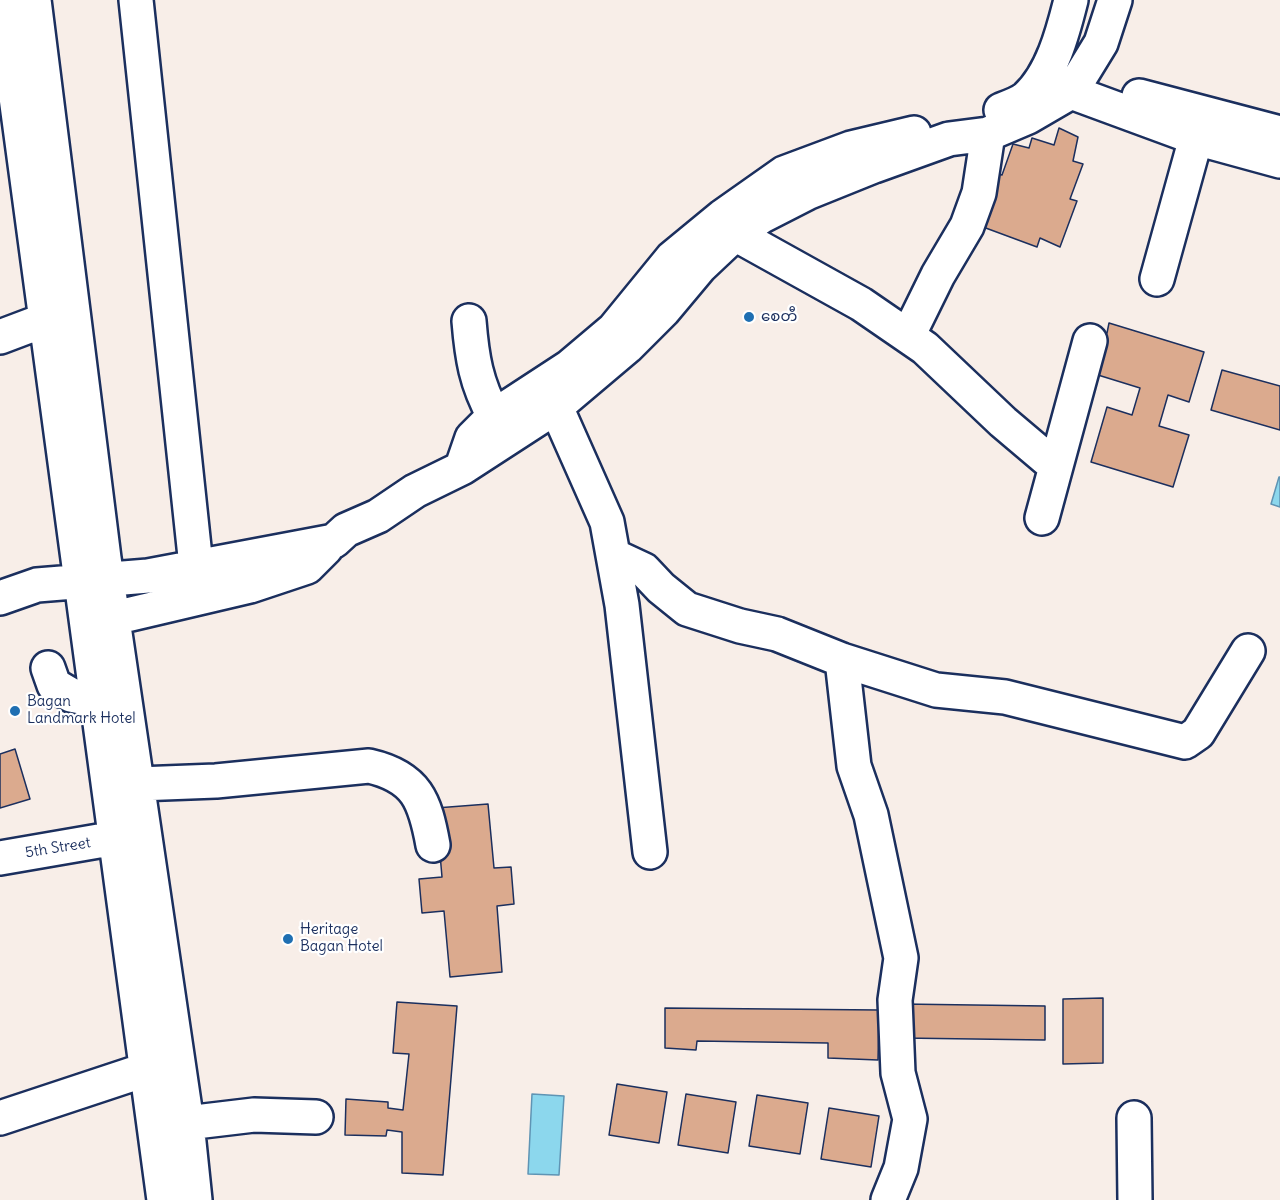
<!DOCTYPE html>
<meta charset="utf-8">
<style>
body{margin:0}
canvas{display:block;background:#f8eee8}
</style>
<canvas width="1280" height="1200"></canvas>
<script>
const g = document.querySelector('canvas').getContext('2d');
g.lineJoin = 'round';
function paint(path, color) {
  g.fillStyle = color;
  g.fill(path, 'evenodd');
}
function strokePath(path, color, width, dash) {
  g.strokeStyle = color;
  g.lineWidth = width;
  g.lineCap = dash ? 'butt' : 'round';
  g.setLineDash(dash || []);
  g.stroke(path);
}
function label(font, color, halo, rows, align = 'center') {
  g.font = font + ' Delius,"Noto Sans Myanmar",sans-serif';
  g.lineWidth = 4.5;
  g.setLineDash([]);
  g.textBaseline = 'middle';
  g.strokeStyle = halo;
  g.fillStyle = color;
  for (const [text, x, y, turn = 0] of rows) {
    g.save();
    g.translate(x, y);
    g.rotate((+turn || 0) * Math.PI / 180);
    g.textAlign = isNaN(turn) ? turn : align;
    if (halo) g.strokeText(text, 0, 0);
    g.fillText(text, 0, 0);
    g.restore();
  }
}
const water = new Path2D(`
 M1279,477H1280V507L1271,504Z
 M532,1094L564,1096L559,1175L528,1174Z`);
paint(water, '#8cd7ed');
strokePath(water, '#5f94b4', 1.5);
const building = new Path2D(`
 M1059,128L1078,137L1073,161L1083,164L1070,199L1077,201L1060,247L1040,238L1037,247L983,227L992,173L1002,175L1013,144L1029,148L1032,138L1054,145Z
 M1109,323L1204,352L1189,402L1168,395L1159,426L1189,435L1173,487L1091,462L1107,407L1132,415L1140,388L1085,371L1098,330L1107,333Z
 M1222,370L1280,386V430L1211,410Z
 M15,749L30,799L0,808V754Z
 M488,804L494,868L511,867L514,904L497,906L502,972L450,977L444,911L422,913L419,879L442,877L436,808Z
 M1103,998V1063L1063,1064V999Z
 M397,1002L457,1006L443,1175L402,1173V1132L387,1130L386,1136L345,1135L346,1099L388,1102V1108L403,1110L409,1054L393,1053Z
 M902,1004L1045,1006V1040L902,1038Z
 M665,1008L879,1010L878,1060L828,1058V1043L697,1041L696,1050L665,1048Z
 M617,1084L667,1092L659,1143L609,1135Z
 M686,1094L736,1102L728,1153L678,1145Z
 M757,1095L808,1103L800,1154L749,1146Z
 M829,1108L879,1116L871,1167L821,1159Z`);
paint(building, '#dbaa8e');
strokePath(building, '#1b2f5e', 1.5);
const minor = new Path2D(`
 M3,0L164,1200
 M34,0L104,558L187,1123L195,1200
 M136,0L196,566
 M1071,92L1196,138L1280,161
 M1139,96L1280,133
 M1001,110C1009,107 1020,103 1026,98C1052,75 1063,32 1071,0
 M735,234L861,304L925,348L1003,422L1055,466
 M1157,279L1196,138
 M469,321C472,358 476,383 494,416
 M908,336L938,275L967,226L979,193L988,134
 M0,337L45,320
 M556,407L607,522L622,605L650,852
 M463,464L472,438L494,416L569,367L614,329L672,258L723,216L784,173L851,148L914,133
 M1042,518L1090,341
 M614,556L644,570L661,588L687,609L740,626L777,634L842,660L936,690L1005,697L1185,742L1198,733L1248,651
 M0,598L37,585L148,576L334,541L346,530L378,516L415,491L462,468L556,407L627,347L664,310L700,267L735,234L762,216L807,193L874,166L949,139L988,134L1028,117L1071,92L1101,43L1115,0
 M114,618L250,586L307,567L326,548
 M842,660L854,766L871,815L901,958L895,1000L898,1073L910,1119L901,1168L888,1200
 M48,668L54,685L71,695L96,700
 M138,784L216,781L369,766C417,777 425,801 433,845
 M0,858L116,838
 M0,1118L166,1063
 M1134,1118L1135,1200
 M187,1123L254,1115L316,1117`);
strokePath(minor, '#1b2f5e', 38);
strokePath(minor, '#fff', 33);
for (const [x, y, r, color] of [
 [749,317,6,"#1f6fb2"],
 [15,711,6,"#1f6fb2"],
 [288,939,6,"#1f6fb2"]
]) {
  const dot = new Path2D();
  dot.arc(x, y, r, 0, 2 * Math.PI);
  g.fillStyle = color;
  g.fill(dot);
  strokePath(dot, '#fff', 2);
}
label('15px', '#1b2f5e', '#fff', [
 ["စေတီ",761,317],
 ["Bagan",27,702],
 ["Landmark Hotel",27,719],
 ["Heritage",300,930],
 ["Bagan Hotel",300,947]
], 'left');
label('15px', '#1b2f5e', '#fff', [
 ["5th Street",58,848,-9]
]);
</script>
